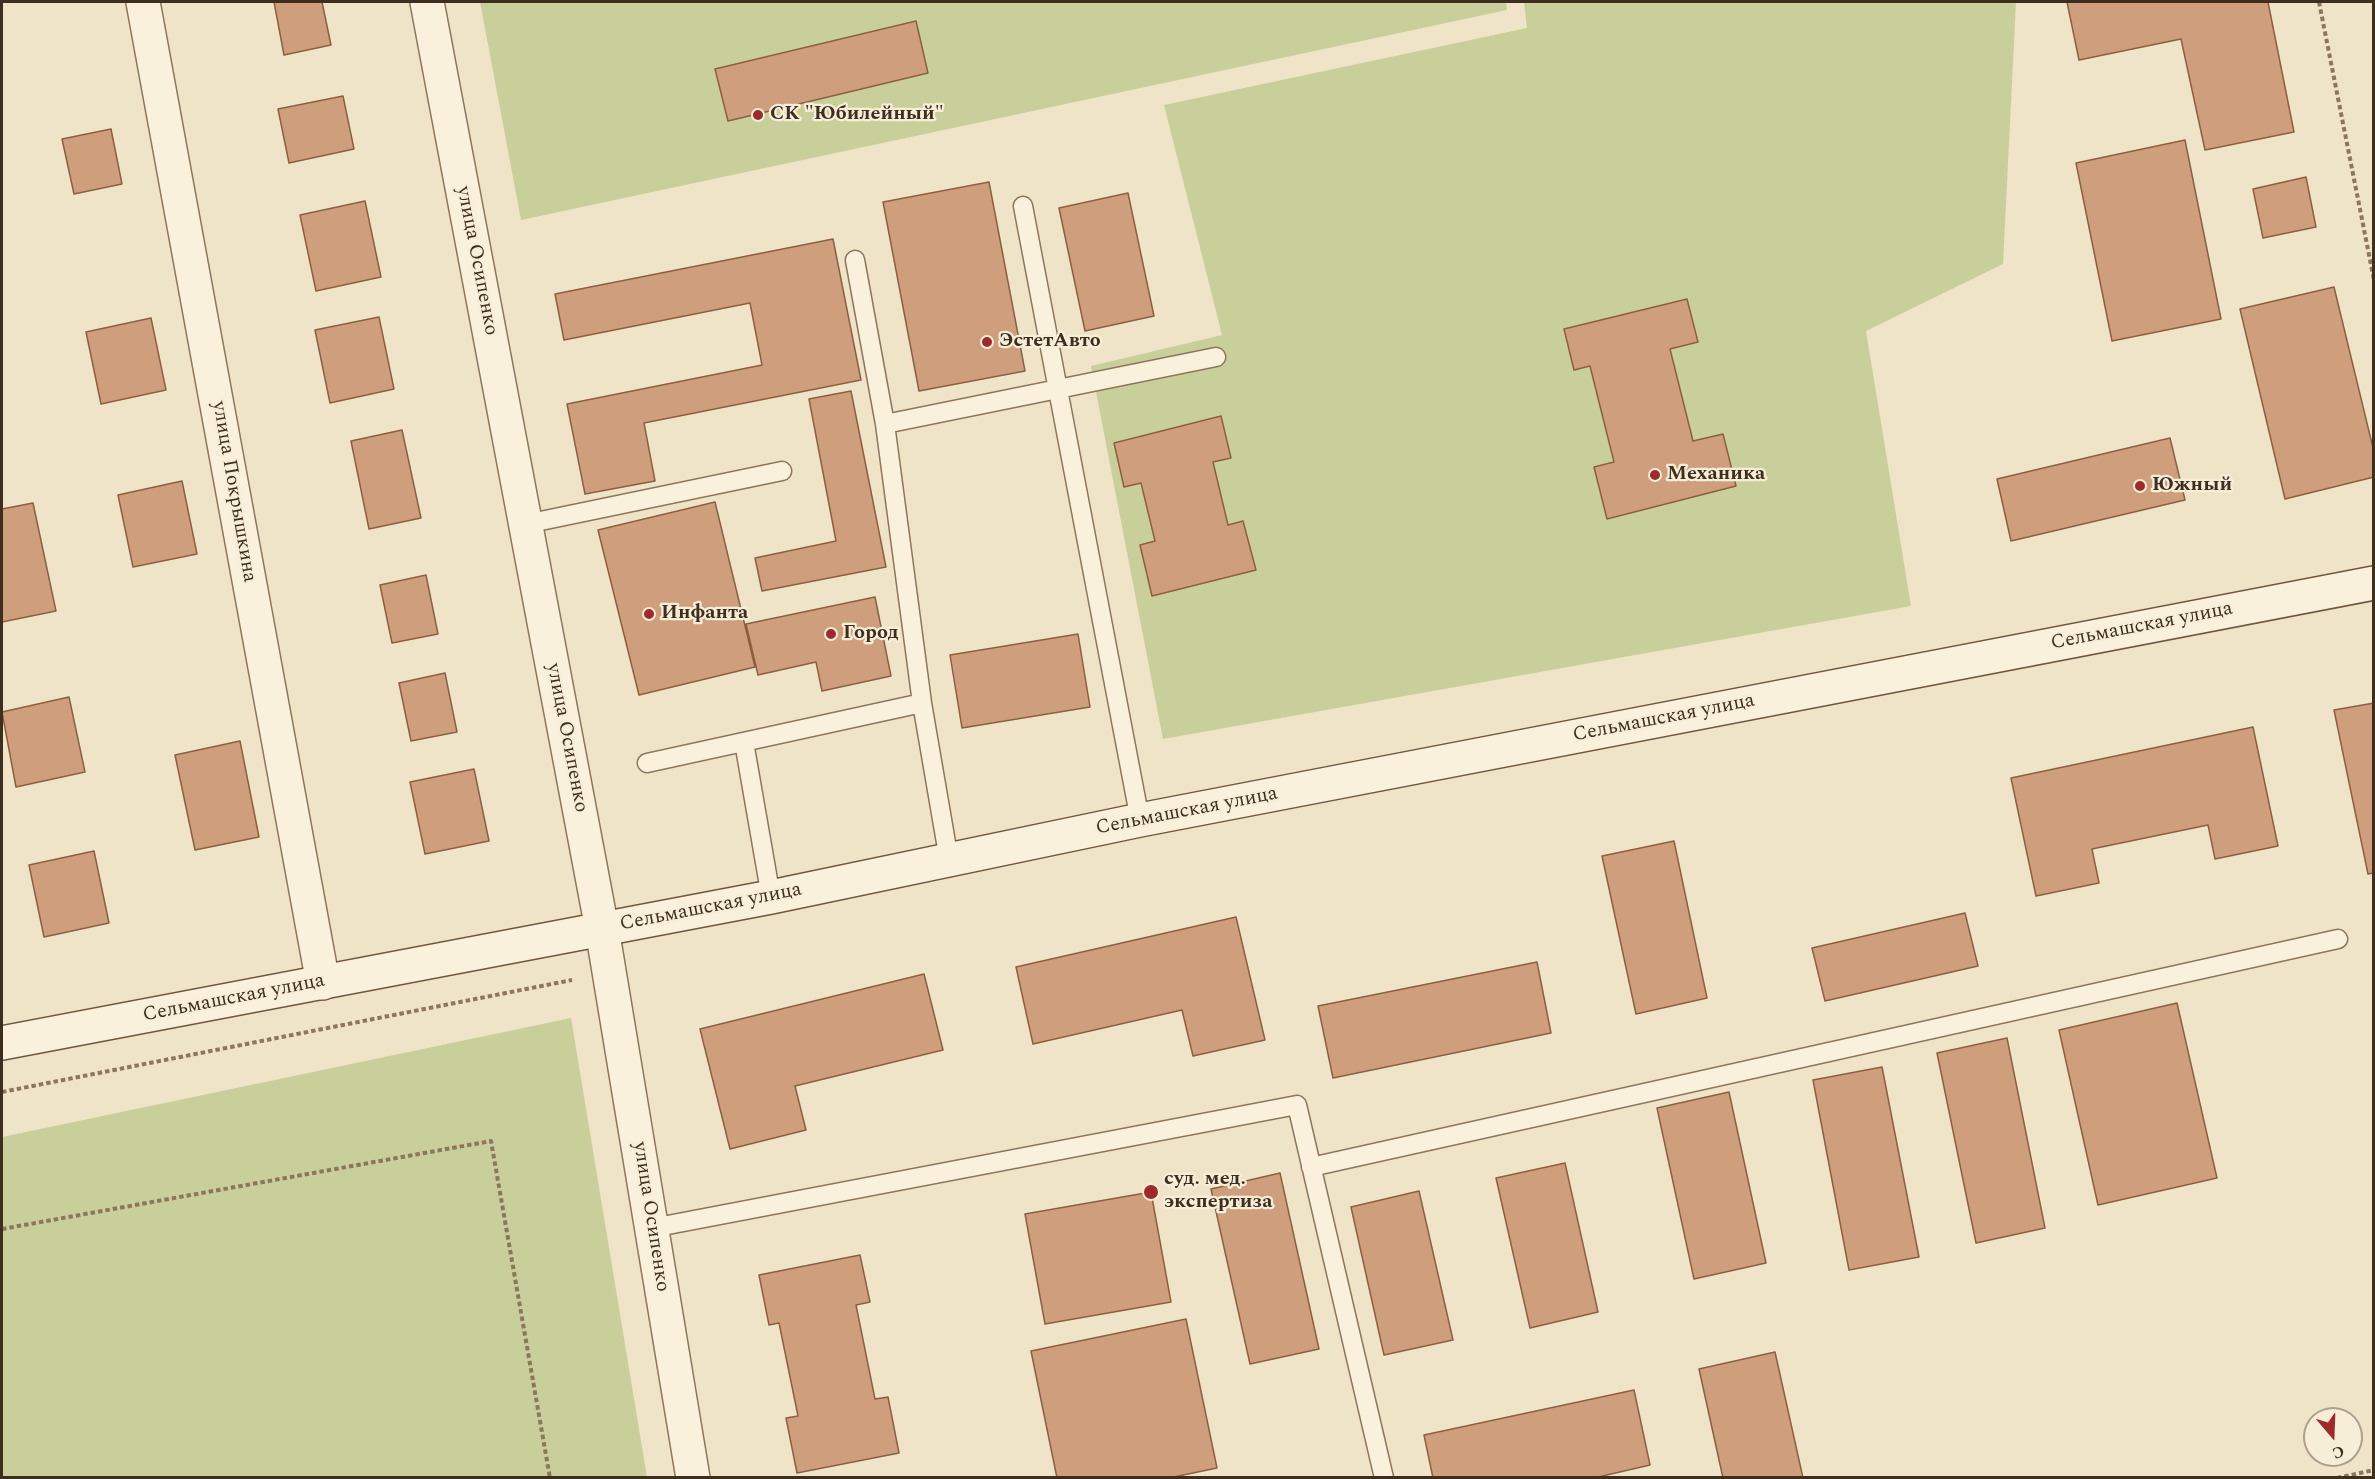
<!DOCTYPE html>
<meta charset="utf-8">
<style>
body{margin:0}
#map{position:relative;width:2375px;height:1479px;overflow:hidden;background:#f0e4c8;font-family:Spectral,serif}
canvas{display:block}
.frame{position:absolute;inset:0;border:3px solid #3d2e20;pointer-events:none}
.north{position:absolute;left:2303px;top:1407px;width:60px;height:60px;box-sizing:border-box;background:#f7eed8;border:2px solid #ada18e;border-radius:50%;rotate:161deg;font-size:16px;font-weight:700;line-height:24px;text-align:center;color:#3d2e20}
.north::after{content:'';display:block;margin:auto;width:21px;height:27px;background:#9e2a2b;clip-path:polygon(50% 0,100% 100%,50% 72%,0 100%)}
</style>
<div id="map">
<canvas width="2375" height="1479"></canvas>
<div class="frame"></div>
<div class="north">С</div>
</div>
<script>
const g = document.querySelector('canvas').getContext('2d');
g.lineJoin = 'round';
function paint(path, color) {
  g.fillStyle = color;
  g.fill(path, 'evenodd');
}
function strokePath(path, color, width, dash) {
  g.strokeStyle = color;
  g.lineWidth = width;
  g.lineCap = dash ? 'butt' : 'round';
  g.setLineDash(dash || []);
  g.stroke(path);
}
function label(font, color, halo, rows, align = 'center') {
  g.font = font + ' Spectral,serif';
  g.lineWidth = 4.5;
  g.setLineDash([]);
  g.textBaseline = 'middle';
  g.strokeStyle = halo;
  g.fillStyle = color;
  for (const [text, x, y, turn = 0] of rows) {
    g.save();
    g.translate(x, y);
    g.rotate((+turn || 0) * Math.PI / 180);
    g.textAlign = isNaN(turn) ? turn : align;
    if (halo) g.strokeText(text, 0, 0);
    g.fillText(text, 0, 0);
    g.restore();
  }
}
paint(new Path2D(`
 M480,2H1506L1507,10L521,220Z
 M1524,2H2016L2003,264L1866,331L1911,606L1163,739L1091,366L1222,335L1164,105L1527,28Z
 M571,1018L647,1477H2V1137Z`), '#c9cf9b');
const building = new Path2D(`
 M274,2H322L331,45L284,55Z
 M2067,2H2268L2294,132L2205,150L2181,39L2079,60Z
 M916,21L928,73L728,121L715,69Z
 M343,96L354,149L289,163L278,109Z
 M111,129L122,184L74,194L62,139Z
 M2185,140L2221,319L2112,341L2076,163Z
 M2306,177L2316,227L2263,238L2253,189Z
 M989,182L1025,371L919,391L883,202Z
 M1128,193L1154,316L1085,331L1059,208Z
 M365,201L381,277L316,291L300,215Z
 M833,239L861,380L644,423L655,481L585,494L567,404L762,365L750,303L564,340L555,294Z
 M2334,287L2374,452V477L2285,499L2240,309Z
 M1687,299L1698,342L1670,349L1693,441L1723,434L1736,486L1607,519L1594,467L1614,462L1590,366L1574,370L1564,329Z
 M379,317L394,389L330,403L315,330Z
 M151,318L166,390L101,404L86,332Z
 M851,391L886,567L762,591L755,558L836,541L809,399Z
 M1221,416L1231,458L1213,462L1228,525L1243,521L1256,570L1152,596L1140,545L1155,541L1141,483L1124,487L1114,443Z
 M402,430L421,518L369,529L351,441Z
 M2170,438L2185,500L2011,541L1997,479Z
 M182,481L197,554L133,567L118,495Z
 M715,502L755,667L639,695L598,530Z
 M33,503L56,611L2,622V509Z
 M426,575L438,634L392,643L380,585Z
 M875,597L891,676L822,691L816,662L758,675L746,624Z
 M1078,634L1090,707L962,728L950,655Z
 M445,673L457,732L411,741L399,683Z
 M69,697L85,772L16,787L2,712Z
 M2374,703V873L2368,874L2334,710Z
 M2253,727L2278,846L2215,859L2208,825L2092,849L2099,883L2036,896L2011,778Z
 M240,741L259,837L195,850L175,755Z
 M474,769L489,841L425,854L410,782Z
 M1674,841L1707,998L1636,1014L1602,856Z
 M94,851L109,923L44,937L29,865Z
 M1965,913L1978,966L1825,1001L1812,948Z
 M1236,917L1265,1040L1193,1056L1182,1010L1033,1044L1016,967Z
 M1537,962L1551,1033L1333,1078L1318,1006Z
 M924,974L943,1050L795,1086L806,1130L730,1149L700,1029Z
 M2177,1003L2217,1178L2098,1205L2059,1030Z
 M2007,1038L2045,1228L1976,1243L1937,1053Z
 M1882,1067L1919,1257L1849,1270L1813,1080Z
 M1729,1092L1766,1263L1694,1279L1657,1108Z
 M1565,1163L1598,1312L1530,1328L1496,1178Z
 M1280,1173L1319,1349L1250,1364L1211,1189Z
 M1419,1191L1453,1340L1384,1355L1351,1207Z
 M1151,1192L1171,1302L1045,1324L1025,1214Z
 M860,1255L870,1302L856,1305L875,1399L888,1397L899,1453L797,1473L786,1418L798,1416L779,1323L769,1325L759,1275Z
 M1186,1319L1217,1468L1169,1478H1057L1031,1351Z
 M1775,1352L1803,1478H1723L1699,1369Z
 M1634,1390L1650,1465L1594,1478H1433L1424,1435Z`);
paint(building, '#cf9f7d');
strokePath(building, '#8d5f41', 1.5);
const service = new Path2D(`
 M1023,206L1140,820
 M855,260L885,424
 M526,524L782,471
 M922,703L885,424L1216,357
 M744,742L771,897
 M647,763L922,703L949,860
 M1311,1167L2338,939
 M652,1228L1297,1105L1384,1478`);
const minor = new Path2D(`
 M143,2L323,983
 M427,2L602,929L693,1478`);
const secondary = new Path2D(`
 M2,1043L771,897L1140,820L2374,583`);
strokePath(service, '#8d765c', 21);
strokePath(minor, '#8d765c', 36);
strokePath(secondary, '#6f573f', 36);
strokePath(new Path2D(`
 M2319,2L2374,280
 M2,1092L572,980
 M2,1229L491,1141L550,1478
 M2337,1478L2374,1470`), '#8d765c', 4, [4.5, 3]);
strokePath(service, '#faf1dc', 18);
strokePath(minor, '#faf1dc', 33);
strokePath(secondary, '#faf1dc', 33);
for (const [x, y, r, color] of [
 [758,115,6,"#9e2a2b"],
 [987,342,6,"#9e2a2b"],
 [1655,475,6,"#9e2a2b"],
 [2140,486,6,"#9e2a2b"],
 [649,614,6,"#9e2a2b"],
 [831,634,6,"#9e2a2b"],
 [1151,1192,8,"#9e2a2b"]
]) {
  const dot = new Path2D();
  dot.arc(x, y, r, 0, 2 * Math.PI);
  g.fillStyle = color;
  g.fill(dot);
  strokePath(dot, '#f7eed8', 2);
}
label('bold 20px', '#3d2e20', '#f7eed8', [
 ["СК \"Юбилейный\"",770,115],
 ["ЭстетАвто",999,342],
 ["Механика",1667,475],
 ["Южный",2152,486],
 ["Инфанта",661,614],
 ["Город",843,634],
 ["суд. мед.",1164,1180],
 ["экспертиза",1164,1203]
], 'left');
label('20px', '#3d2e20', '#f7eed8', [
 ["улица Осипенко",476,261,79],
 ["улица Покрышкина",233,492,80],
 ["Сельмашская улица",2142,627,-11],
 ["Сельмашская улица",1664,719,-11],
 ["улица Осипенко",566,738,79],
 ["Сельмашская улица",1187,812,-11],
 ["Сельмашская улица",711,908,-11],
 ["Сельмашская улица",234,999,-11],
 ["улица Осипенко",650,1217,81]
]);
</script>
